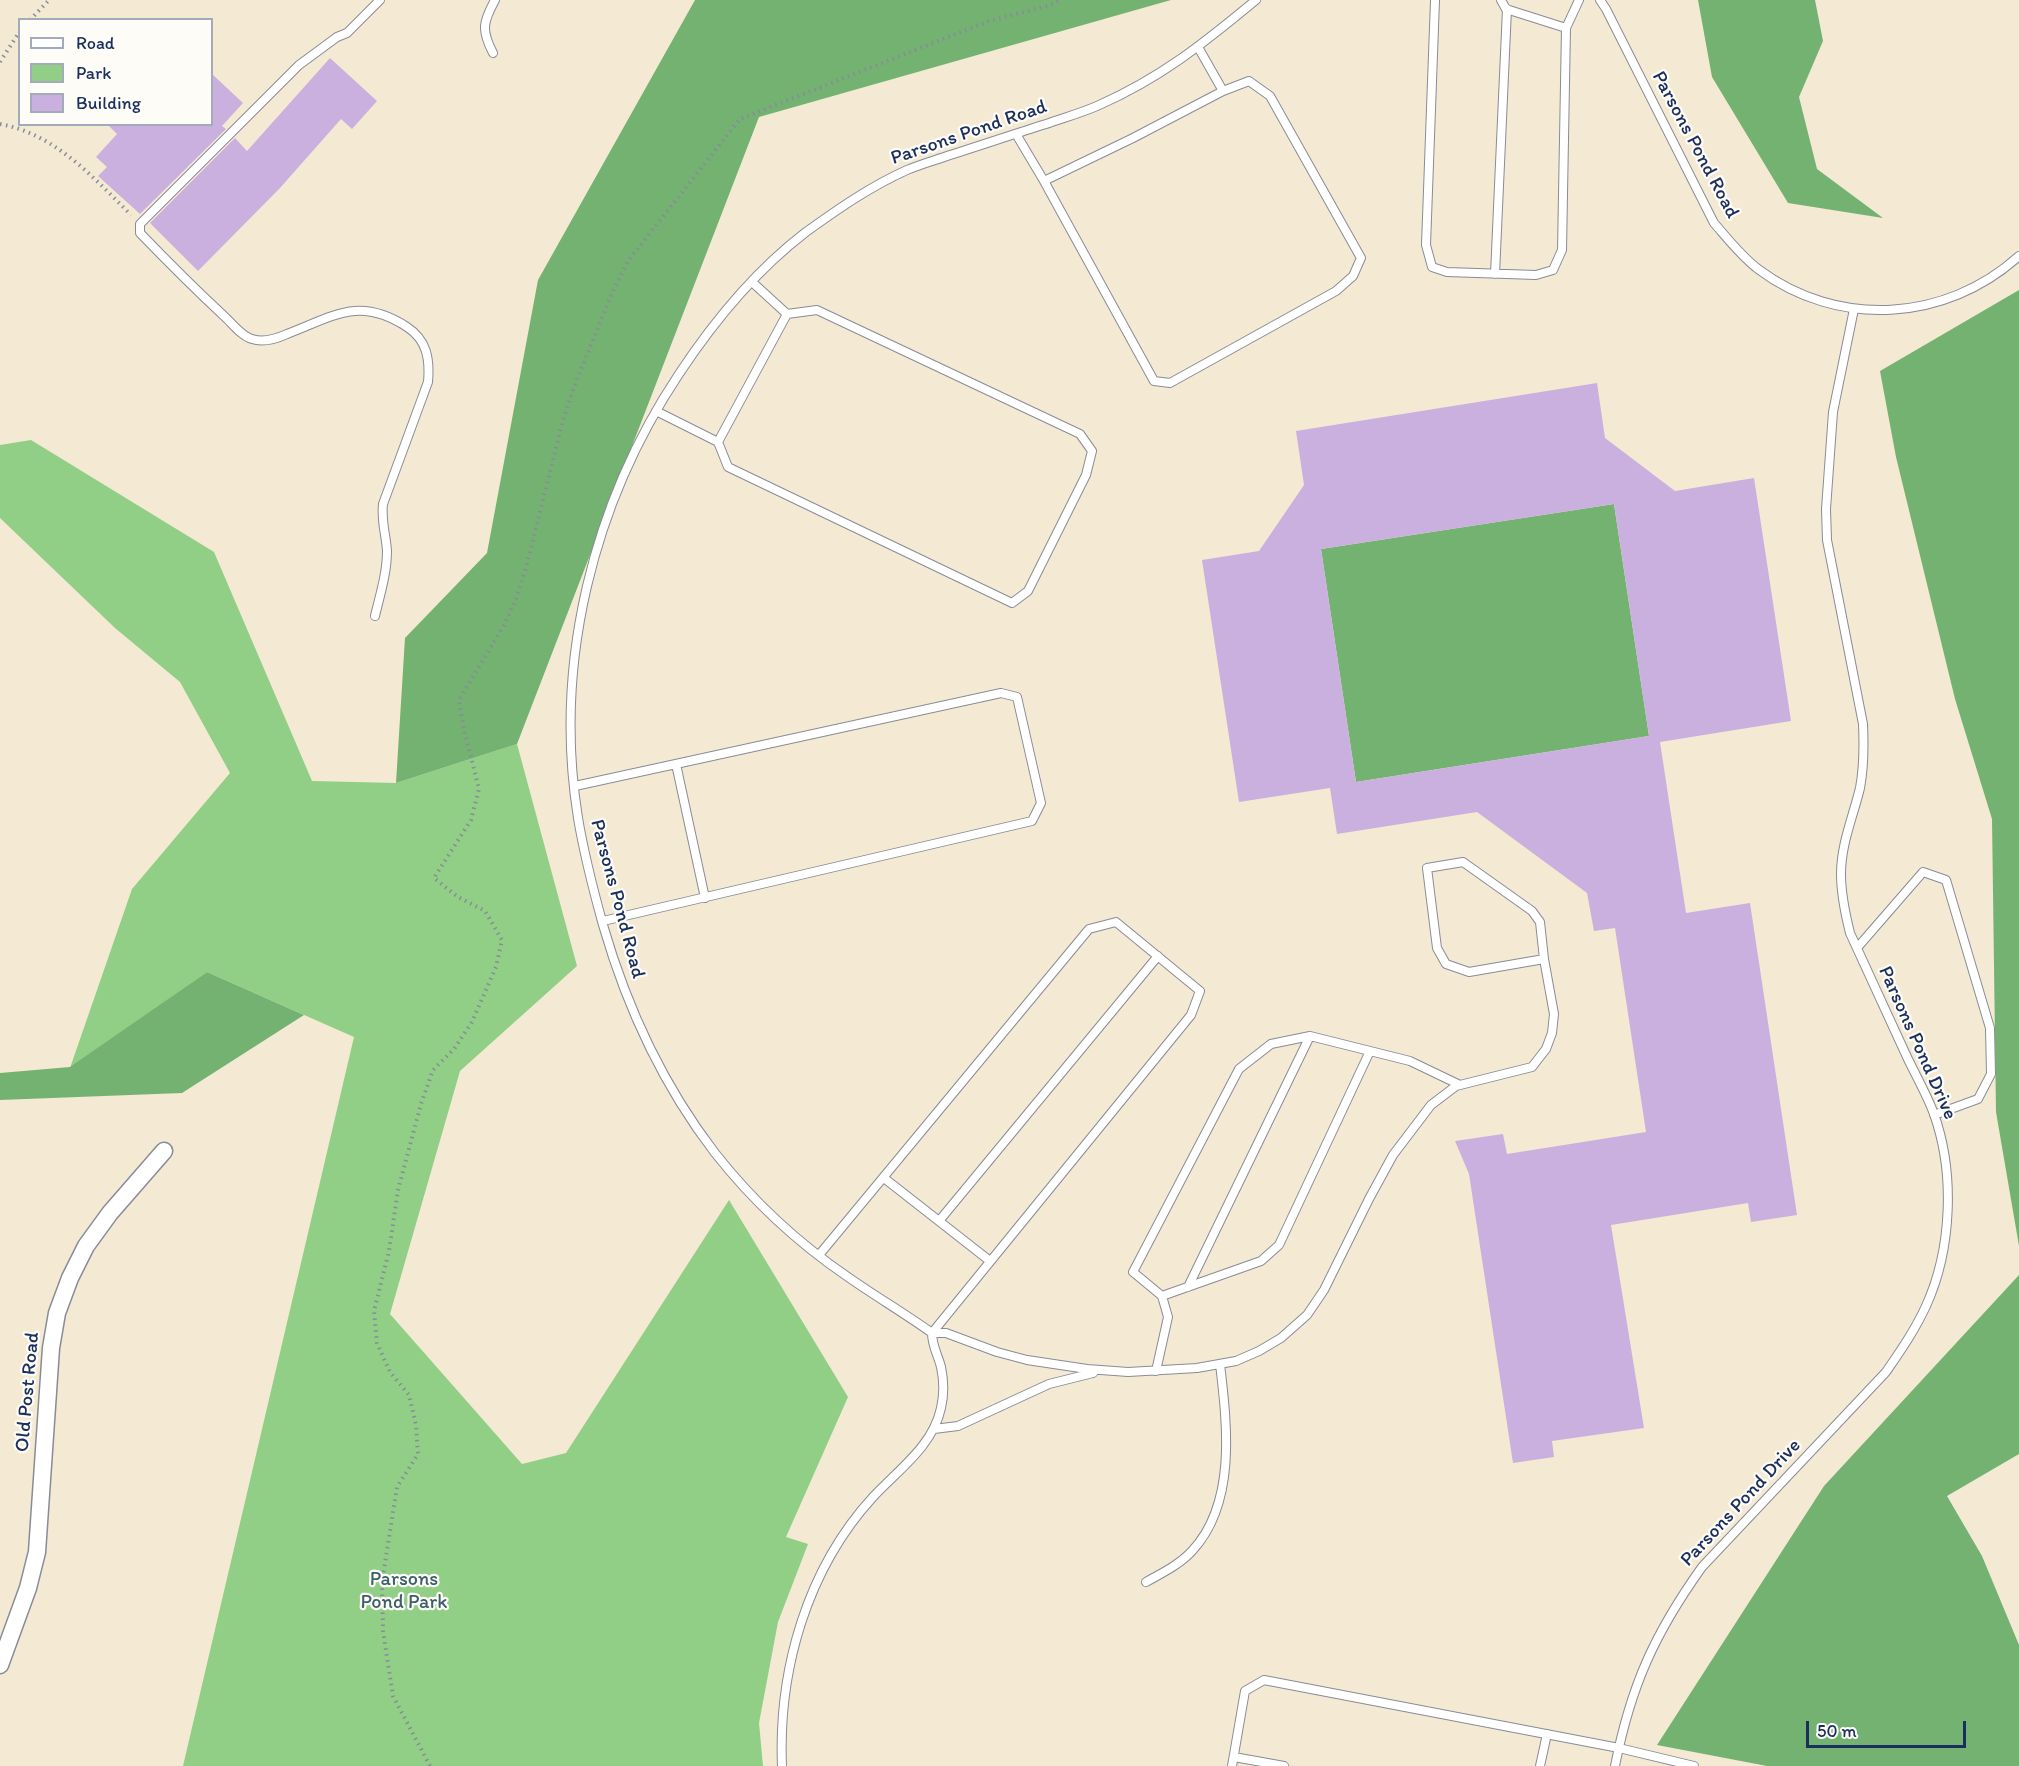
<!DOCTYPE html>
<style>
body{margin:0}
#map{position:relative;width:2019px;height:1766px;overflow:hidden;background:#f4e9d3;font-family:Itim,sans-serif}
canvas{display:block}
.legend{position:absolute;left:18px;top:18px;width:195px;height:108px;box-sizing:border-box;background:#fdfcf7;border:2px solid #a3aaba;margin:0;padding:8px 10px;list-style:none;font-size:18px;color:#1b2f5e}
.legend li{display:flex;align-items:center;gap:12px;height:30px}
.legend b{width:30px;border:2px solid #a3aaba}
.scale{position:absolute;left:1806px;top:1721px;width:160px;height:27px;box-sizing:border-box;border:3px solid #1b2f5e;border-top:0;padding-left:8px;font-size:18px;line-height:21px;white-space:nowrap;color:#1b2f5e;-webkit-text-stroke:4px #fdfcf7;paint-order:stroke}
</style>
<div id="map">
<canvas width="2019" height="1766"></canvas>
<ul class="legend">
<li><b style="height:8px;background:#fff"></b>Road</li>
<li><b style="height:16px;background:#90cf85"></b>Park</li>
<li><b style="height:16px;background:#cab0de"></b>Building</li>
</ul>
<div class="scale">50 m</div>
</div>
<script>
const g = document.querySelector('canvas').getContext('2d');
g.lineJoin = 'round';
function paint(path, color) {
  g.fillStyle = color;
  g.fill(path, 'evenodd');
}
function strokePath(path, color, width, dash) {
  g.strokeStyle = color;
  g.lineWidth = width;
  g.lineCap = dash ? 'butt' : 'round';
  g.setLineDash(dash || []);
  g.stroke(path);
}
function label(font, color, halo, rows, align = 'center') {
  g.font = font + ' Itim,sans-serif';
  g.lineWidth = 4.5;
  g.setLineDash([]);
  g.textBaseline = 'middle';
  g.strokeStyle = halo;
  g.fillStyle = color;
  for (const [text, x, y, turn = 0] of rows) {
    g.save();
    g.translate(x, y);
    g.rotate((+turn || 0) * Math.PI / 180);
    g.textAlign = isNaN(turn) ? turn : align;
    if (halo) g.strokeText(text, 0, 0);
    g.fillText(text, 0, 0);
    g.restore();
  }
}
paint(new Path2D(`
 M31,440L214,552L312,781L396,783L517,744L577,966L460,1071L390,1314L522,1464L566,1453L729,1200L848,1397L786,1537L808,1544L778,1622L759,1723L763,1766H183L354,1037L207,972L70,1068L132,889L230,773L180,682L115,628L0,518V445Z`), '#90cf85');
paint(new Path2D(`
 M695,0H1171L759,117L517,744L396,783L405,638L487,553L538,280Z
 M1698,0H1815L1823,41L1799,97L1817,169L1883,218L1788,203L1712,77Z
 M2019,290V1246L1996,1112L1992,819L1955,699L1896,457L1880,371Z
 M1614,504L1649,736L1356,782L1321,549Z
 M207,972L304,1015L182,1093L0,1100V1073L70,1067Z
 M2019,1275V1454L1947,1496L1982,1556L2019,1645V1766H1767L1657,1745L1824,1486Z`), '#74b272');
paint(new Path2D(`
 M330,58L377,101L352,129L341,119L280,188L198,271L150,223L235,138L247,151Z
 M212,74L243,103L222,126L226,129L140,214L98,176L107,167L96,157L117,134L107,124H212Z
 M1597,383L1605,438L1675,491L1754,478L1791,721L1660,742L1686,913L1750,903L1797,1215L1751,1222L1748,1203L1611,1225L1644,1428L1552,1441L1554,1457L1513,1463L1469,1174L1455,1141L1503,1134L1507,1154L1646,1132L1615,928L1594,931L1587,893L1477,812L1337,834L1330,788L1239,802L1202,560L1259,551L1304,485L1296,431ZM1614,504L1649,736L1356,782L1321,549Z`), '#cab0de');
const service = new Path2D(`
 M1435,0L1426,245L1432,267L1447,272L1536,275L1553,270L1562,250L1566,28L1579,0
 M1501,0L1506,9L1566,28
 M1600,0L1606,9L1714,223C1728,239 1741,256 1758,269C1838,329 1946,322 2019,256
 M493,53C481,30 483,22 495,0
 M1016,134L1044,181L1154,381L1170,383L1336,291L1353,276L1361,258L1270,96L1249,81L1223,91L1198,47
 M1044,181L1133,138L1223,91
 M1495,274L1507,9
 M752,282L787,314
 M656,411L718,442L728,467L1012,603L1028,591L1086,475L1092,451L1080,434L817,310L787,314
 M718,442L787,314
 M375,616C380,595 387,573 387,551C386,535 381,521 383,504L428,382C430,359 427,340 407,327C359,296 334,316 287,334C276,339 264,343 252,339C241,336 232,323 224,316C195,289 167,261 140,233V224L299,65L337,37L347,33L380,0
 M676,764L705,898
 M575,786L1001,693L1017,697L1041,803L1032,821L603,921
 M1857,948L1923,872L1946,880L1990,1028L1991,1074L1978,1099L1934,1115
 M884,1178L990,1261
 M939,1221L1158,956
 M819,1255L1089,929L1116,922L1200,991L1191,1015L932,1333
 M1188,1287L1310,1036
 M1162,1296L1261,1261L1279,1245L1370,1051
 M932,1333H946L997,1352L1027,1360L1087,1369L1128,1372L1197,1368L1236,1361L1259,1351L1281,1338L1307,1315L1324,1290L1369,1199L1393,1155L1431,1105L1456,1086L1532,1067L1546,1049L1552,1033L1554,1014L1544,959L1540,922L1532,911L1463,862L1427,868L1437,948L1446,964L1469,972L1544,959
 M1156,1371L1168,1317L1162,1296L1133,1272L1239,1069L1271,1044L1310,1036L1410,1061L1460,1085
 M934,1429L958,1426L1049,1384L1093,1373
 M1146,1582C1162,1573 1179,1565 1192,1551C1237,1503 1227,1424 1220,1364
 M1234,1757L1284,1766
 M782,1766C778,1670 807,1569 873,1497C898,1470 933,1446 941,1408C944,1395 944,1381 941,1367C938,1355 932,1346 932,1333C904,1313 875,1296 848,1277C798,1243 752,1200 715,1153C662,1084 627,1008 603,925C593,889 584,854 578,818C553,664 593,503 679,374C714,321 755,271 806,232C838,209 871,186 907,170C921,164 936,160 950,155C982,145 1014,134 1046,124C1063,118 1081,113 1097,106C1161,78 1204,43 1256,0
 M1232,1766L1245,1691L1264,1680L1619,1748L1694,1766
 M1540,1766L1547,1734
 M1615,1766C1631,1685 1655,1633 1702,1567L1886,1372C1901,1350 1915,1330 1926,1306C1952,1249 1955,1173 1934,1114C1927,1095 1916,1076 1907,1057C1888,1015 1869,974 1850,933C1845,913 1841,894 1841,874C1841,844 1853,817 1860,788C1864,767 1864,746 1863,724L1827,540L1826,509L1833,412L1854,309`);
const minor = new Path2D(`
 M0,1665L28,1588L37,1552L51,1348L57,1313L70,1278L86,1246L110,1213L164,1151`);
strokePath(service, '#888c98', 10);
strokePath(minor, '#888c98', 19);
strokePath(new Path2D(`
 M30,20L49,0
 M0,62L20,31
 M0,124C55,134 93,177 131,215
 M430,1766L393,1696L383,1631L382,1582L397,1487L418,1454L416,1425L409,1395L390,1372L377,1343L374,1311L389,1251L398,1190L421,1104L433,1070L454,1049L472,1022L496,967L502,940L485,911L458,897L434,878L471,820L479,789L464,730L459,700L504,625L516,599L526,568L563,420L574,387L612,293L628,261L740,119L989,21L1051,5L1060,0`), '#888c98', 4, [1.5, 4.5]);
strokePath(service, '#fff', 8);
strokePath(minor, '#fff', 16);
label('20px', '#1b2f5e', '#fdfcf7', [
 ["Parsons Pond Road",969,133,-19],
 ["Parsons Pond Road",1695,145,62],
 ["Parsons Pond Road",617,899,75],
 ["Parsons Pond Drive",1917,1043,66],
 ["Old Post Road",28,1392,-85],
 ["Parsons Pond Drive",1741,1503,-47]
]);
label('20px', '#3e5f6a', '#fdfcf7', [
 ["Parsons",404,1580],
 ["Pond Park",404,1603]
]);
</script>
